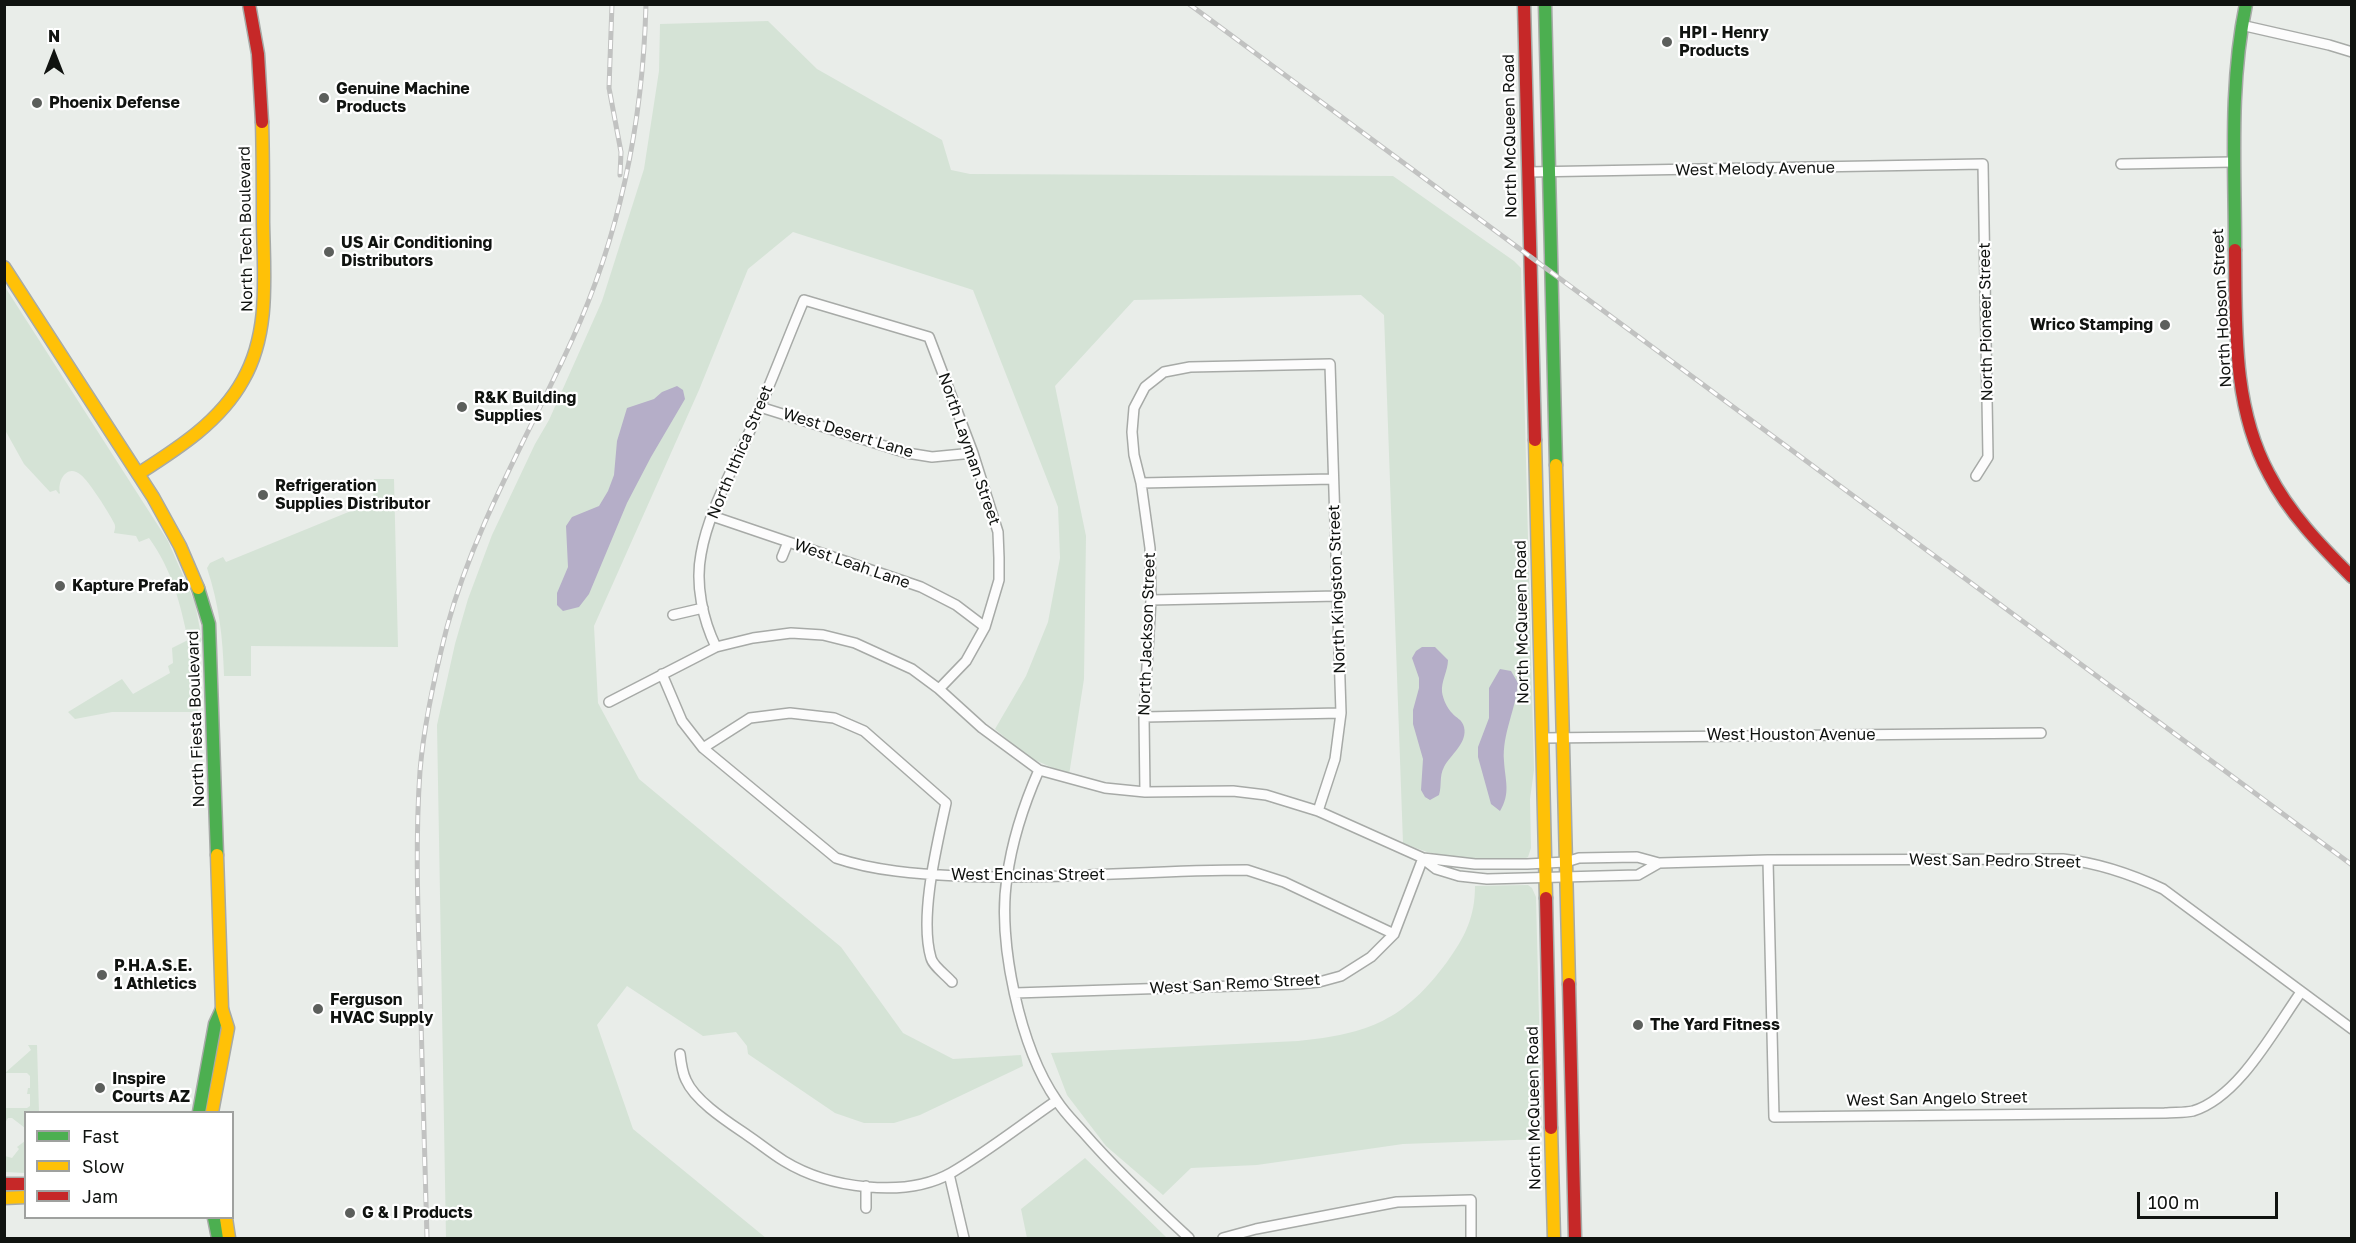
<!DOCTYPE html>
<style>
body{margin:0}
#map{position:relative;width:2356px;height:1243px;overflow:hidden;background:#e9ede9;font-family:"Golos Text",sans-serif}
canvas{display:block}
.frame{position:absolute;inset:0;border:6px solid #101310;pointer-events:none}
.legend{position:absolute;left:24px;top:1111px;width:210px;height:108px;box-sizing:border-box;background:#fff;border:2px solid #9fa19f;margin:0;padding:8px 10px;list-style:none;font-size:18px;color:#101310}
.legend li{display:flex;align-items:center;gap:12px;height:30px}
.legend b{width:30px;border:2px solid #9fa19f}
.north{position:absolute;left:24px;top:24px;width:60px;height:60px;-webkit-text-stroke:4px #fff;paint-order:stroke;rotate:0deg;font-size:16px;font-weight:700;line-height:24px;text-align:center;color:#101310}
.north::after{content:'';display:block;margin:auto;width:21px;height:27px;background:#101310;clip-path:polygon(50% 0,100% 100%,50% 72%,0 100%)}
.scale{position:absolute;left:2137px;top:1192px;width:141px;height:27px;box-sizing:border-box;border:3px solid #101310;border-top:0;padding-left:8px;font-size:18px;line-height:21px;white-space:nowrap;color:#101310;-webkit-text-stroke:4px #fff;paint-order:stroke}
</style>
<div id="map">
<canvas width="2356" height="1243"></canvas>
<div class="frame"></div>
<ul class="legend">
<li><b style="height:8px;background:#4caf50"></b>Fast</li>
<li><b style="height:8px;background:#ffc107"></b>Slow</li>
<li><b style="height:8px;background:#c62828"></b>Jam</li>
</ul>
<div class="north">N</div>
<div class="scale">100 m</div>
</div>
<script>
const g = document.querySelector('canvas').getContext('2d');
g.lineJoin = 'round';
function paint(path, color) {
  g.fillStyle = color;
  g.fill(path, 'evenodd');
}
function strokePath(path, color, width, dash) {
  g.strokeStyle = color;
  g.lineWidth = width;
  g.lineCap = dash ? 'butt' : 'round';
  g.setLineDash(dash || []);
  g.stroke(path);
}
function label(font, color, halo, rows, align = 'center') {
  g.font = font + ' "Golos Text",sans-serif';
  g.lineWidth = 4.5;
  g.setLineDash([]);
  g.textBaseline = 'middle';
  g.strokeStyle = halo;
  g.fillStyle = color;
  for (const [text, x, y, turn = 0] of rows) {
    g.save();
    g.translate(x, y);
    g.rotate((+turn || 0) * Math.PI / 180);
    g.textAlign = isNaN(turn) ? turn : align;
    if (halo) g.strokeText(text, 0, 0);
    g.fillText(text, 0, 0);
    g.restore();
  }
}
paint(new Path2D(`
 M768,21L817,69L942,140L951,170L970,174L1393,176L1514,261L1521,268L1534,770L1530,799L1531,848L1528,857C1519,862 1510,861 1500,861C1465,861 1435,857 1403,843L1384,315L1361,295L1134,300L1055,386L1086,536L1084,679L1069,775L1028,757L995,729L1026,676L1048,622L1060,558L1058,507L973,290L793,232L748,269L699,390L594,626L598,703L639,779L841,947L903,1033L953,1059L1021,1055L1023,1066L920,1115L894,1123H864L835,1113L748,1054L747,1046L736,1032L703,1036L627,986L597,1025L633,1129L766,1238H446L437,725L455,644L468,599L492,535L535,444L549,420L602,301L644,169L659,71L660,24Z
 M5,287L168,541L195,603L202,640L195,649L198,712H112L75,719L68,712L122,679L133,694L170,673L168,666L173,663L172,648L188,640C180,602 172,570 149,538L139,542L136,536L114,533C115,528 116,527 114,523C110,514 88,480 81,475C67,463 57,481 60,493L59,494L56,490L50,492L24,464L5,430Z
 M374,479H394L398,647L251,646V676H224C223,638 219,604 207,568L210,563L223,557L226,562L373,502Z
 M1528,885L1532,888L1536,897L1542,1139L1403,1144L1257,1165L1191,1168L1163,1195L1106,1146L1067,1095L1051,1053L1298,1041C1369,1034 1404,1020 1447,962C1465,937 1475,917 1475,886Z
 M28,1045H37L39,1112H26L25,1128L12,1118H8L5,1123V1106V1108H27L30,1106V1094H27L28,1088H30V1076L27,1073H6L5,1076L4,1075L5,1073L31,1050Z
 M25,1141V1173L5,1172V1156L12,1158L19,1149L17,1147Z
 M1085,1158L1167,1238H1027L1021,1209Z`), '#d5e3d6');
paint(new Path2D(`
 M677,386L683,390L685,399L651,457L627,503L589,594L579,607L563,611L557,605V593L568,567L566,526L572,517L599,506L608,491L614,475L617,441L627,408L654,399L662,392Z
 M1422,647H1435L1448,660C1448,671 1441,681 1442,692C1443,699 1447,708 1452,713C1456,718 1462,719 1464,727C1468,743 1450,755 1444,767C1439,776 1442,786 1439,795L1430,800L1425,797L1421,790L1423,759L1413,724V710L1419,688V678L1412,658L1416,651Z
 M1500,669L1511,671L1518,683C1516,709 1502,734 1504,761C1505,780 1511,793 1500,811L1491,804L1478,757V747L1489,718V688Z`), '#b5aec8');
const street = new Path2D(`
 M2241,25L2329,45L2352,52
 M2121,164L2233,162
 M1528,172L1983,164L1988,457L1976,476
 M760,407L907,453L932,457L973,453
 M1141,483L1333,479
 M712,516L921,587L956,605L985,627
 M782,557L788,542
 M1151,600L1338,596
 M673,615L703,608
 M716,647C703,620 695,585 701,554C708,513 731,473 748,435C768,391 785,345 804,300L929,337L973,453L998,532L999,558V580L985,627L966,661L939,689
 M662,674L682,721L703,748L836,858C874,871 918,874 958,876C1054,880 1151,870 1247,870L1284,882L1394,934
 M609,702L716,647L753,638L791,633L823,635L855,643L912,669L939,689L982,728L1039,770L1105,788L1145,792L1233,791L1266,795L1318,811L1423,858L1475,864H1527L1566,862L1579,858L1637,857L1659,863L1768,860L2063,859C2099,863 2131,874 2163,889L2352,1029
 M1144,717L1341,713
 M1542,738L2041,733
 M703,748L750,718L790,713L834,718L864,731L946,803C937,845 919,917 931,958C933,966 946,975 952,982
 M1039,770C1024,804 1012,840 1007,878C997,941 1020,1048 1057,1101C1064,1112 1074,1122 1083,1132C1116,1170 1152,1204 1189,1238
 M1145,792L1144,717L1151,600L1150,548L1141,483L1134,455L1132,432L1134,408L1145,387L1164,372L1190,367L1330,364L1341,713L1335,759L1318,811
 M1423,859L1436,869L1459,876L1487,879L1638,875L1659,863
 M1768,860L1774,1117L2165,1113C2174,1112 2184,1113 2193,1111C2239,1097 2274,1030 2301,992
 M1015,993L1297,984L1319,982L1341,976L1371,957L1394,934L1423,858
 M680,1054C681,1063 682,1072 686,1080C695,1101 728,1122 747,1135C759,1143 771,1153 784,1161C828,1188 905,1199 951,1173C987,1152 1021,1125 1056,1101
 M949,1174L964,1238
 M866,1208V1186
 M1223,1238L1256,1229L1397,1202L1471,1200V1238`);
const fast = new Path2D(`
 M1545,4L1556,465
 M2235,250C2235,167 2229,86 2246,4
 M198,588L209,624L217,855
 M199,1112L215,1024L222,1009
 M214,1218L218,1238`);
const slow = new Path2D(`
 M4,267L153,497L180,546L198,588
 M1535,440L1546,898
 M1556,465L1569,984
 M138,474C177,449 220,422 243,380C270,333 264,276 263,223C263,189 263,156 262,122
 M212,1112L228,1028L222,1009L217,855
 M1551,1128L1554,1238
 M4,1198L26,1197
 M226,1218L229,1238`);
const jam = new Path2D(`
 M249,4L258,54L262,122
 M1524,4L1535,440
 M2235,250C2236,325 2232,406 2269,474C2289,513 2321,546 2352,577
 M1546,898L1551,1128
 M1569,984L1575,1238
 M4,1184H26`);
strokePath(street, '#a7aaa7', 12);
strokePath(fast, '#a7aaa7', 15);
strokePath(slow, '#a7aaa7', 15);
strokePath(jam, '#a7aaa7', 15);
strokePath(street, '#fcfcfc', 9);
strokePath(fast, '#4caf50', 12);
strokePath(slow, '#ffc107', 12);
strokePath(jam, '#c62828', 12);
const rail = new Path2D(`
 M612,4L609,88L621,152L620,175
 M1189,4L2352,865
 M427,1238C424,1153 422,1068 420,983C418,912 415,842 420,771C424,723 435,674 447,627C475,525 529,435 572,340C620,235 643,120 646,4`);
strokePath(rail, '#c1c2c1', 5);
strokePath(rail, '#fff', 3, [9]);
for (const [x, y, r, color] of [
 [1667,42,6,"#5c5f5c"],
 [324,98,6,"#5c5f5c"],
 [37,103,6,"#5c5f5c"],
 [329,252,6,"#5c5f5c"],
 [2165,325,6,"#5c5f5c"],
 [462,407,6,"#5c5f5c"],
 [263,495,6,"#5c5f5c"],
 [60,586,6,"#5c5f5c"],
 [102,975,6,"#5c5f5c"],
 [318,1009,6,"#5c5f5c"],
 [1638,1025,6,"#5c5f5c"],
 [100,1088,6,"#5c5f5c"],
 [350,1213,6,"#5c5f5c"]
]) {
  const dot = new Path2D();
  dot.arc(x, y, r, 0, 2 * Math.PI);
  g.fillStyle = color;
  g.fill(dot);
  strokePath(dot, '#fff', 2);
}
label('bold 16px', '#101310', '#fff', [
 ["HPI - Henry",1679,33],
 ["Products",1679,51],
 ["Genuine Machine",336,89],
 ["Products",336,107],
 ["Phoenix Defense",49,103],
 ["US Air Conditioning",341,243],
 ["Distributors",341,261],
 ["Wrico Stamping",2153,325,"right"],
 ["R&K Building",474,398],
 ["Supplies",474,416],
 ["Refrigeration",275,486],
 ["Supplies Distributor",275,504],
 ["Kapture Prefab",72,586],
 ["P.H.A.S.E.",114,966],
 ["1 Athletics",114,984],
 ["Ferguson",330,1000],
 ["HVAC Supply",330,1018],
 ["The Yard Fitness",1650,1025],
 ["Inspire",112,1079],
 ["Courts AZ",112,1097],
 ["G & I Products",362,1213]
], 'left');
label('16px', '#101310', '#fff', [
 ["North McQueen Road",1510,136,-91],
 ["West Melody Avenue",1755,169,-1],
 ["North Tech Boulevard",246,229,-91],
 ["North Hobson Street",2222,308,-93],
 ["North Pioneer Street",1986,322,-91],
 ["West Desert Lane",848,433,17],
 ["North Layman Street",969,449,71],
 ["North Ithica Street",740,452,-67],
 ["West Leah Lane",852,564,19],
 ["North Kingston Street",1337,589,-92],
 ["North McQueen Road",1522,622,-91],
 ["North Jackson Street",1147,634,-88],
 ["North Fiesta Boulevard",196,719,-92],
 ["West Houston Avenue",1791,735],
 ["West San Pedro Street",1995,861,1],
 ["West Encinas Street",1028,875],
 ["West San Remo Street",1235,984,-3],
 ["West San Angelo Street",1937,1099,-1],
 ["North McQueen Road",1534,1108,-91]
]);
</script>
